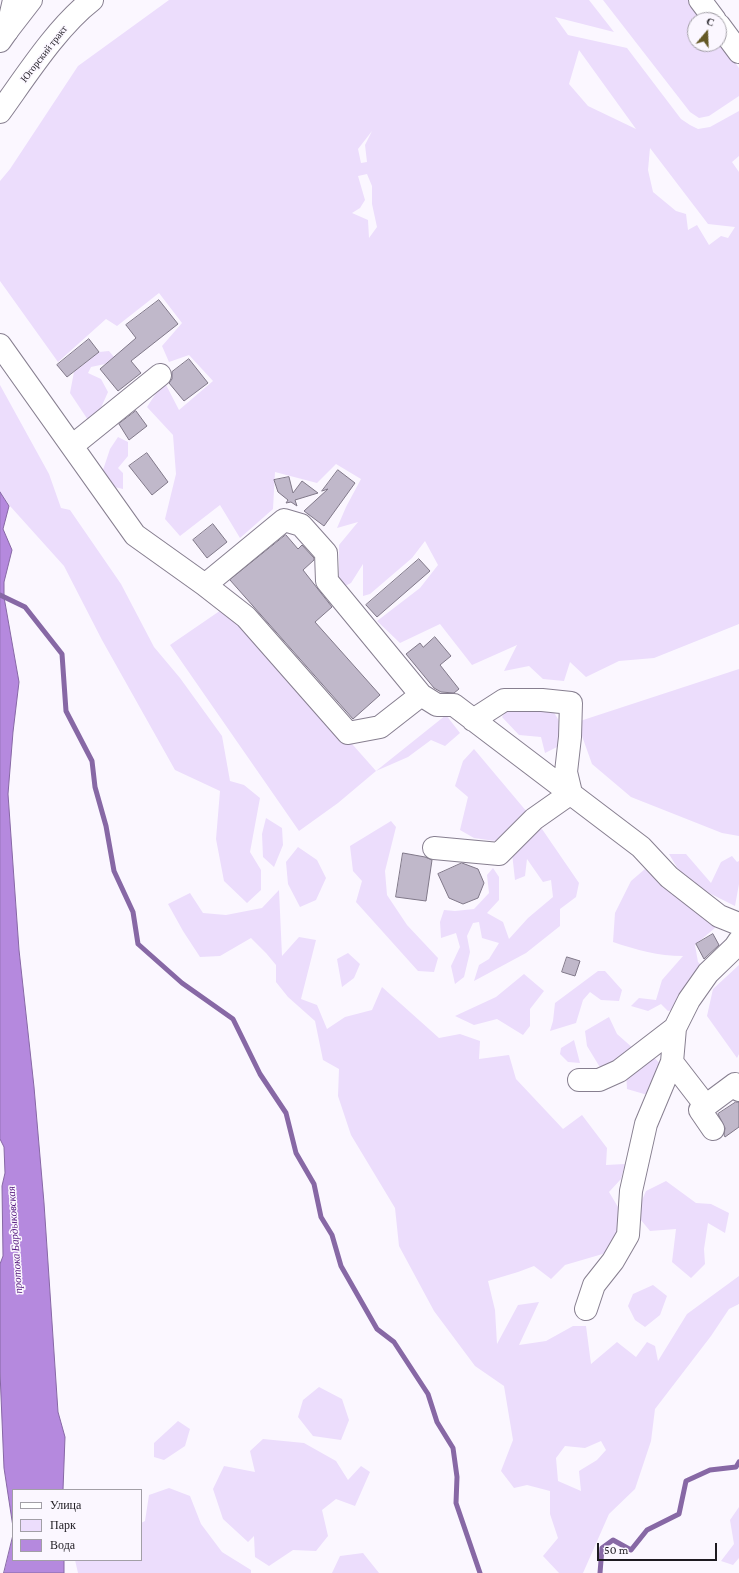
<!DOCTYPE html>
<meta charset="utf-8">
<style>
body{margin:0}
#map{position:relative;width:739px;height:1573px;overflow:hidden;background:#fbf7ff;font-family:"Crimson Pro",serif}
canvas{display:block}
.legend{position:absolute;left:12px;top:1489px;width:130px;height:72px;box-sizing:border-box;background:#fbf7ff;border:1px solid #a29fa6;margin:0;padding:5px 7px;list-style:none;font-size:12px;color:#1d1a20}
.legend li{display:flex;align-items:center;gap:8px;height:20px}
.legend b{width:20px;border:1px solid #a29fa6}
.north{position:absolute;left:687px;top:12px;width:40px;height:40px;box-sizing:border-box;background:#fbf7ff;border:1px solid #a29fa6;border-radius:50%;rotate:19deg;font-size:11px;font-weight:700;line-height:16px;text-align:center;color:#1d1a20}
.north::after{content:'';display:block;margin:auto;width:14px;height:18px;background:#645825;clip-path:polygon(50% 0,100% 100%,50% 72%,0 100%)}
.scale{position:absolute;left:597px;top:1543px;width:120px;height:18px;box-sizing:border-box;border:2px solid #1d1a20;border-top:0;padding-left:5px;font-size:12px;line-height:14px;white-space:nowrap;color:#1d1a20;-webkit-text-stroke:3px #fbf7ff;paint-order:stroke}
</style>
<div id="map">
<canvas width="739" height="1573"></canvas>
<ul class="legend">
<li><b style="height:5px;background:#fff"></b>Улица</li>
<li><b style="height:11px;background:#ecddfc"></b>Парк</li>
<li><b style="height:11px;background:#b589de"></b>Вода</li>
</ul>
<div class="north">С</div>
<div class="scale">50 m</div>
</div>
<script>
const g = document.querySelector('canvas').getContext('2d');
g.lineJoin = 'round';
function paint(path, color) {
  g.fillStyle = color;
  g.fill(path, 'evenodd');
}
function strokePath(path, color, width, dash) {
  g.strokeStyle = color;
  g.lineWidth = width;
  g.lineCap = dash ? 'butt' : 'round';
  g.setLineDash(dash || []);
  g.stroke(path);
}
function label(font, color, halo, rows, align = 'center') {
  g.font = font + ' "Crimson Pro",serif';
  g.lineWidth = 3;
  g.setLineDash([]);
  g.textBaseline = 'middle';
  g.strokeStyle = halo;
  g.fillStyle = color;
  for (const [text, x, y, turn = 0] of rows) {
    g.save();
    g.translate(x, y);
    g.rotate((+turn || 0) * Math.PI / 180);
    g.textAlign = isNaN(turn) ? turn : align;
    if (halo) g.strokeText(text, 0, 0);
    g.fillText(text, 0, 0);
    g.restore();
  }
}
paint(new Path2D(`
 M169,0H589L614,32L555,17L568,35L627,48L681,119L690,125L698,129L710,127L739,111V156L732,162L739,172V624L654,658L619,661L586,677L570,662L564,681L543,679L529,666L504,671L517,645L472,665L440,624L400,643L377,621L420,588L438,565L425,541L412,558L370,594L363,596V564L351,583L339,589V545L358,522L337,528L346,507L361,479L336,464L317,483L275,472L273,509L240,538L220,505L180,536L165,519L176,474L173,435L147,407L164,381L179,410L213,381L189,355L169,362L162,346L182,323L159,293L117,326L106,319L58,362L0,281V181L10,169L78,66ZM579,50L636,129L588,106L569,84ZM372,131L365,145L367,162L361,163L358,149ZM650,148L708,224L735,227L728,238L721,236L709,245L697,225L688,230L686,214L676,211L653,192L648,170ZM367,174L372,186V204L377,227L369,238L368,220L352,213L360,208L365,200L358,176Z
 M603,0H689L704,20H695V44H719V40L739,68V96L709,116L699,118L690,112Z
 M109,351L114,357L105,364L91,367L88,373L101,379L108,392L100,410L88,420L70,393L74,372L99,352Z
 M0,385L49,474L61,508L70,510L121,584L154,647L180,678L222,736L230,781L244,785L260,798L250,852L261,870V890L247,903L224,881L216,839L220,791L175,770L102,640L64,566L10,506L0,492Z
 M118,437L128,442V456L118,468L123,473V489L110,486L102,473L110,449Z
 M224,608L245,623L376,771L446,715L460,733L445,746L431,740L408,757L376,771L338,803L299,831L170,645Z
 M739,669V836L722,833L631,797L592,764L577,722Z
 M511,704L552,709L565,731L563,744L545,753L541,737L519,735L502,717Z
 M474,749L527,812L513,827L495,841L474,838L460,830L468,797L455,786L463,761Z
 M266,818L282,828L283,845L274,867L263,857L262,834Z
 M391,821L396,827L385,871L387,895L407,925L438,958L434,972L418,971L356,902L362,881L353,871L350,846Z
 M542,829L579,883L576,897L560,909V926L526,953L474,981L479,965L489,959L499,943L482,938L479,922L473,923L467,936L470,952L464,977L455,984L451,966L460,947L456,933L441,938L440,922L444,910L455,911L474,909L489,893L487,875L493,868L499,877V900L487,913L503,922L509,939L528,918L553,897L551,880L543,882L527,859L525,876L515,880L512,853L528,832Z
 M298,847L317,860L326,878L316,900L300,907L288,884L286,862Z
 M669,854H686L711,883L721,862L732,856L737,862L739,861V884L735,906L705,891L681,874Z
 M645,869L716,927L695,945L698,962L702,966L677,1009L668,1011L661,1004L648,1011L631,1006L639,998L656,1000L662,980L683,956C658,956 637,950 613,942L615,913L631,881Z
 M279,890L282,956L299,937L316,940L301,999L317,1005L327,1029L345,1017L372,1010L382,987L439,1038L460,1034L480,1041L479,1059L509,1055L516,1079L563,1129L582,1115L607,1148L606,1165L625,1164L621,1179L609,1192L627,1222L606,1253L565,1265L551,1279L534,1266L518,1272L488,1281L495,1310L497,1344L518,1305L539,1302L519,1345L546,1341L573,1326H586L591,1364L617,1342L636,1357L647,1342L655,1346L658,1361L687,1314L739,1276V1304L729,1309L711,1336L655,1409L651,1441L635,1489L609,1514L583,1573H559L543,1556L558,1538L550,1514V1491L527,1485L514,1488L501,1471L513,1440L504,1386L475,1366L434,1311L399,1246L395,1208L351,1135L338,1096L339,1069L323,1060L315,1021L288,997L276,982V965L266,953L251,938L220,956L200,957L183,931L168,904L190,893L203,913L226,915L262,908ZM601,1441L606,1450L597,1460L579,1471L581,1491L558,1481L556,1458L565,1446L585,1448Z
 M348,953L360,964L354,978L342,987L337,959Z
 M739,965V1054L737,1058L707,1016L713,989Z
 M598,971H605L622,990L619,1001L601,1000L590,992L583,1000L576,1023L550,1031L553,1021L555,1003Z
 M524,974L544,991L530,1009V1026L523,1035L497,1019L474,1025L455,1016L496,997Z
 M609,1017L617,1034L634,1049L614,1068L601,1069L587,1046L585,1031Z
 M574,1040L580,1063L568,1062L560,1054L561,1048Z
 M651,1055L663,1066L651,1096L627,1089L626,1071Z
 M666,1181L696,1203L711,1204L729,1213L725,1233L708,1223L704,1249L705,1264L691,1278L672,1262L676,1229L650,1231L636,1214L646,1191Z
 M653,1285L667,1296L660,1315L645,1327L635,1320L628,1306L633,1294Z
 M319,1387L342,1399L349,1420L341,1440L313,1436L298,1417L303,1400Z
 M178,1421L190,1429L185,1446L164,1460L154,1457V1443Z
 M263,1439L304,1443L336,1461L348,1480L361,1466L370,1472L355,1506L336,1499L322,1510L328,1536L316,1551L293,1550L269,1566L255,1557L254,1536L248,1542L223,1519L213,1489L224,1466L255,1472L250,1451Z
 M169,1488L190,1496L201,1524L222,1552L251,1570V1573H78L75,1560H141V1523L145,1521L149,1495Z
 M739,1507V1558L733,1565L721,1561L734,1544L730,1520Z
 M363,1553L379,1573H332L340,1556Z`), '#ecddfc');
const water = new Path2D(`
 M0,492L9,506L3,529L12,550L4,582V597L19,682L13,732L8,794L19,950L34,1087L44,1203L58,1412L65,1437L63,1490H13V1527L4,1468L0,1372V1264L3,1256L2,1186L5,1173L4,1147L0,1139Z
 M13,1535V1560H64V1573H4Z`);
paint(water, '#b589de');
strokePath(water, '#8768a5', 1);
strokePath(new Path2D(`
 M0,595L25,607L62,654L66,711L92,761L95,787L106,826L114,871L133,912L138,944L182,983L233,1019L260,1074L286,1113L296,1153L314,1184L321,1217L332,1235L341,1266L377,1329L394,1342L428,1394L437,1422L453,1448L457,1477L456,1503L480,1573
 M600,1573L602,1548L613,1540L631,1550L647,1530L679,1514L686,1481L710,1470L736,1467L739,1462`), '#8768a5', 5);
const building = new Path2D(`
 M159,300L178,324L131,361L141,373L118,391L100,369L136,338L126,325Z
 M89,339L99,352L67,377L57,365Z
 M189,359L208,383L184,401L169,383L172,379V372Z
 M136,411L147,426L129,440L119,424Z
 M147,453L168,482L152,495L129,466Z
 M338,470L355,483L324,526L304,511L328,489L322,491Z
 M289,477L293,493L302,481L318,493L295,500L297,506L291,502L286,503L288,500L278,492L274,480Z
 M213,524L227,542L207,558L193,540Z
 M286,535L298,549L302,545L314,558V560L303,570L332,607L315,622L380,695L353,719L230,580Z
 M419,559L430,571L377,617L366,605Z
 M435,637L451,656L440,665L459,689L454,693L441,692L434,688L406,654L420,643L423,647Z
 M403,853L425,857L432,860L426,901L396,897Z
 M462,863L478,869L484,883L478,898L463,904L449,898L438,874Z
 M713,934L719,945L704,959L696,944Z
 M567,957L580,961L575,976L562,972Z
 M736,1102H739V1127L725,1137L724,1135L725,1128L718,1114Z`);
paint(building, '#c0b8ca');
strokePath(building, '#807889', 1);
const minor = new Path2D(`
 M700,0L715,20
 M719,25L739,52
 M7,31L14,0
 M0,345L135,535L205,585L246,617L348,733L380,727L421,695
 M72,446L160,375
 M205,585L284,520L301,525L326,553L327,581L421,695L437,705H454L641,847L669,877L719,916L739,924
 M434,848L499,854L534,819L571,793L566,772L570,737L571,703L542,700H504L473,720
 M579,1080H599L619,1071L675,1028
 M706,1106L672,1062L675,1028L689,1000L708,973L735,947L739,941
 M713,1129L700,1110L735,1084L739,1090
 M586,1309L594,1285L613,1261L628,1235L631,1191L646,1124L672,1062`);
const major = new Path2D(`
 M0,41L7,31L31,0
 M0,112C26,76 57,27 92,0`);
strokePath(minor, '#877f90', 24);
strokePath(major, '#877f90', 24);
strokePath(minor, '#fff', 22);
strokePath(major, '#fff', 22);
label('10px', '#1d1a20', '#fbf7ff', [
 ["Югорский тракт",44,54,-52]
]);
label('italic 11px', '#53167c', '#fbf7ff', [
 ["протока Бардыковская",15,1240,-94]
]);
</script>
